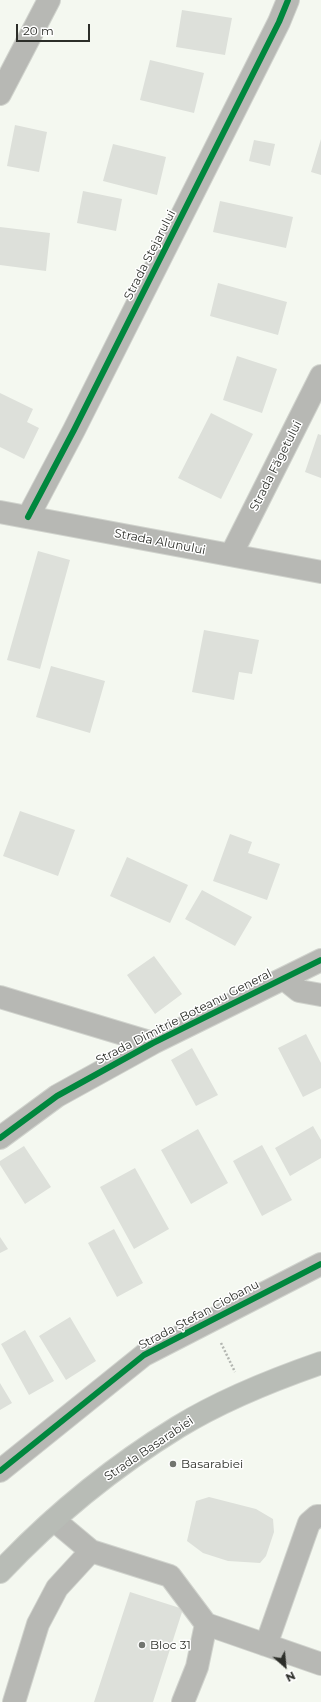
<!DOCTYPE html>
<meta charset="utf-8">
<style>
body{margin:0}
#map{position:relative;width:321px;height:1702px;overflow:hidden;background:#f4f8f0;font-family:Montserrat,sans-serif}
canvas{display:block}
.north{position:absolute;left:265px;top:1646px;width:40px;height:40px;-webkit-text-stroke:3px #fff;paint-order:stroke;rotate:153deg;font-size:11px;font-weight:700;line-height:16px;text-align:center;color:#2c2e29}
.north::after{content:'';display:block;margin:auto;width:14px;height:18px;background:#2c2e29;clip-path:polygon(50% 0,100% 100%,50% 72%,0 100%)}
.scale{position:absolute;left:16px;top:24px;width:74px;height:18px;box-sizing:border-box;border:2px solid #2c2e29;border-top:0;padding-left:5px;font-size:12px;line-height:14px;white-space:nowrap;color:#2c2e29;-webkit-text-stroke:3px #fff;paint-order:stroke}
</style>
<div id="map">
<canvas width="321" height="1702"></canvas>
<div class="north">N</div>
<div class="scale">20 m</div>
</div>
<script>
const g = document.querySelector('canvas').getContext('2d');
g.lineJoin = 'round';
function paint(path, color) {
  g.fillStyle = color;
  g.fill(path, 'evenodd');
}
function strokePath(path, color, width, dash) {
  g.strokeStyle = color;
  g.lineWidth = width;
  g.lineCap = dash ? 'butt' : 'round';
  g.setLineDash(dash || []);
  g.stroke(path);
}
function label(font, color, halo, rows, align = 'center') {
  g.font = font + ' Montserrat,sans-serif';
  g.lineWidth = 3;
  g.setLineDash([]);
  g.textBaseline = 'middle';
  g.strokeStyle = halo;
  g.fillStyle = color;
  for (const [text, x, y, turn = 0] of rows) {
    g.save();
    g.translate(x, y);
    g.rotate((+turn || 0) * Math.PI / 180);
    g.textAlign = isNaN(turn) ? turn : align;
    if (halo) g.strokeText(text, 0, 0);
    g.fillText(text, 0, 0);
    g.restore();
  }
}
paint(new Path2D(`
 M182,10L232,18L225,55L176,47Z
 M150,60L204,73L194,113L140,100Z
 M15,125L47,132L39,172L7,166Z
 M321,139V175L311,172Z
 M254,140L275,144L270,166L249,161Z
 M113,144L166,157L157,195L103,181Z
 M83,191L122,199L116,231L77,223Z
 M220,201L293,217L286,248L213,232Z
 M0,227L50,233L46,271L0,265Z
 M218,283L287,302L278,335L210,316Z
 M237,356L277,369L262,413L223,400Z
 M0,393L33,409L27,422L39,428L24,459L0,447Z
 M211,413L253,434L221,499L178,478Z
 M318,434L321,435V478L305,472Z
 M38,551L70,560L40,669L7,660Z
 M204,630L259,640L252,674L239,672L234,700L192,692Z
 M51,666L105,681L90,733L36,717Z
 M20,811L75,830L58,876L3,856Z
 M230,834L252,842L248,853L280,864L267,900L213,881Z
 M127,857L188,885L170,923L110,896Z
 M202,890L252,917L235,946L185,919Z
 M154,956L182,994L155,1014L127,975Z
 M306,1034L321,1063V1088L303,1097L278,1048Z
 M192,1048L218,1095L196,1106L171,1060Z
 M313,1126L321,1140V1158L290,1176L275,1148Z
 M198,1129L228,1183L191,1204L161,1150Z
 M262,1145L292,1200L262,1216L233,1161Z
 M24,1146L51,1187L25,1204L0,1165V1161Z
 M135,1168L169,1229L134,1249L100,1187Z
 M114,1229L143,1283L117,1297L88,1243Z
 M0,1237L8,1249L0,1253Z
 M70,1317L96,1361L66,1380L39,1336Z
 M25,1330L54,1381L29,1395L1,1344Z
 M0,1383L12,1403L0,1410Z
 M209,1497L256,1509L273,1519L274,1532L266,1556L260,1563L228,1561L203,1553L187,1541L196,1501Z
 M130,1592L183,1609L153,1702H94Z`), '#dde0da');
const minor = new Path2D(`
 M0,94L49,0
 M0,512L321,572
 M28,517L74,430L279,22L288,0
 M231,555L321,376
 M284,979L299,991L321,995
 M0,997L153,1043
 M0,1138L57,1096L153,1043L321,960
 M0,1471L144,1355L321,1264
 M54,1520L91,1551L170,1576L206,1624L197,1667L183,1702
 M206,1624L321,1664
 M266,1645L309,1523L317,1516H321
 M14,1702L38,1624L57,1588L91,1551`);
const major = new Path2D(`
 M0,1572C52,1517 113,1467 178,1427C222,1400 272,1380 321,1363`);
strokePath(minor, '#d0d3cd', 24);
strokePath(major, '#d0d3cd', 24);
strokePath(new Path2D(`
 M221,1343L235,1372`), '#b3b6b1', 2.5, [2, 2]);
strokePath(minor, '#b7b8b4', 22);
strokePath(major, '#b8bcb6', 22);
strokePath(new Path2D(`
 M28,517L74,430L279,22L288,0
 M0,1138L57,1096L153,1043L321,960
 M0,1471L144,1355L321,1264`), '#00873e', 6);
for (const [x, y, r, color] of [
 [173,1464,4,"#72756f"],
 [142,1645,4,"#72756f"]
]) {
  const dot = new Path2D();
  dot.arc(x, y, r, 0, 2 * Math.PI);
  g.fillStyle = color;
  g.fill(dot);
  strokePath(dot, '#fff', 1.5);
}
label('12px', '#2c2e29', '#fff', [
 ["Strada Stejarului",150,255,-63],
 ["Strada Făgetului",276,466,-63],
 ["Strada Alunului",160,542,11],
 ["Strada Dimitrie Boteanu General",184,1017,-27],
 ["Strada Ștefan Ciobanu",199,1315,-28],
 ["Strada Basarabiei",149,1449,-34]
]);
label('12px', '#2c2e29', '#fff', [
 ["Basarabiei",181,1464],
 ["Bloc 31",150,1645]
], 'left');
</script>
